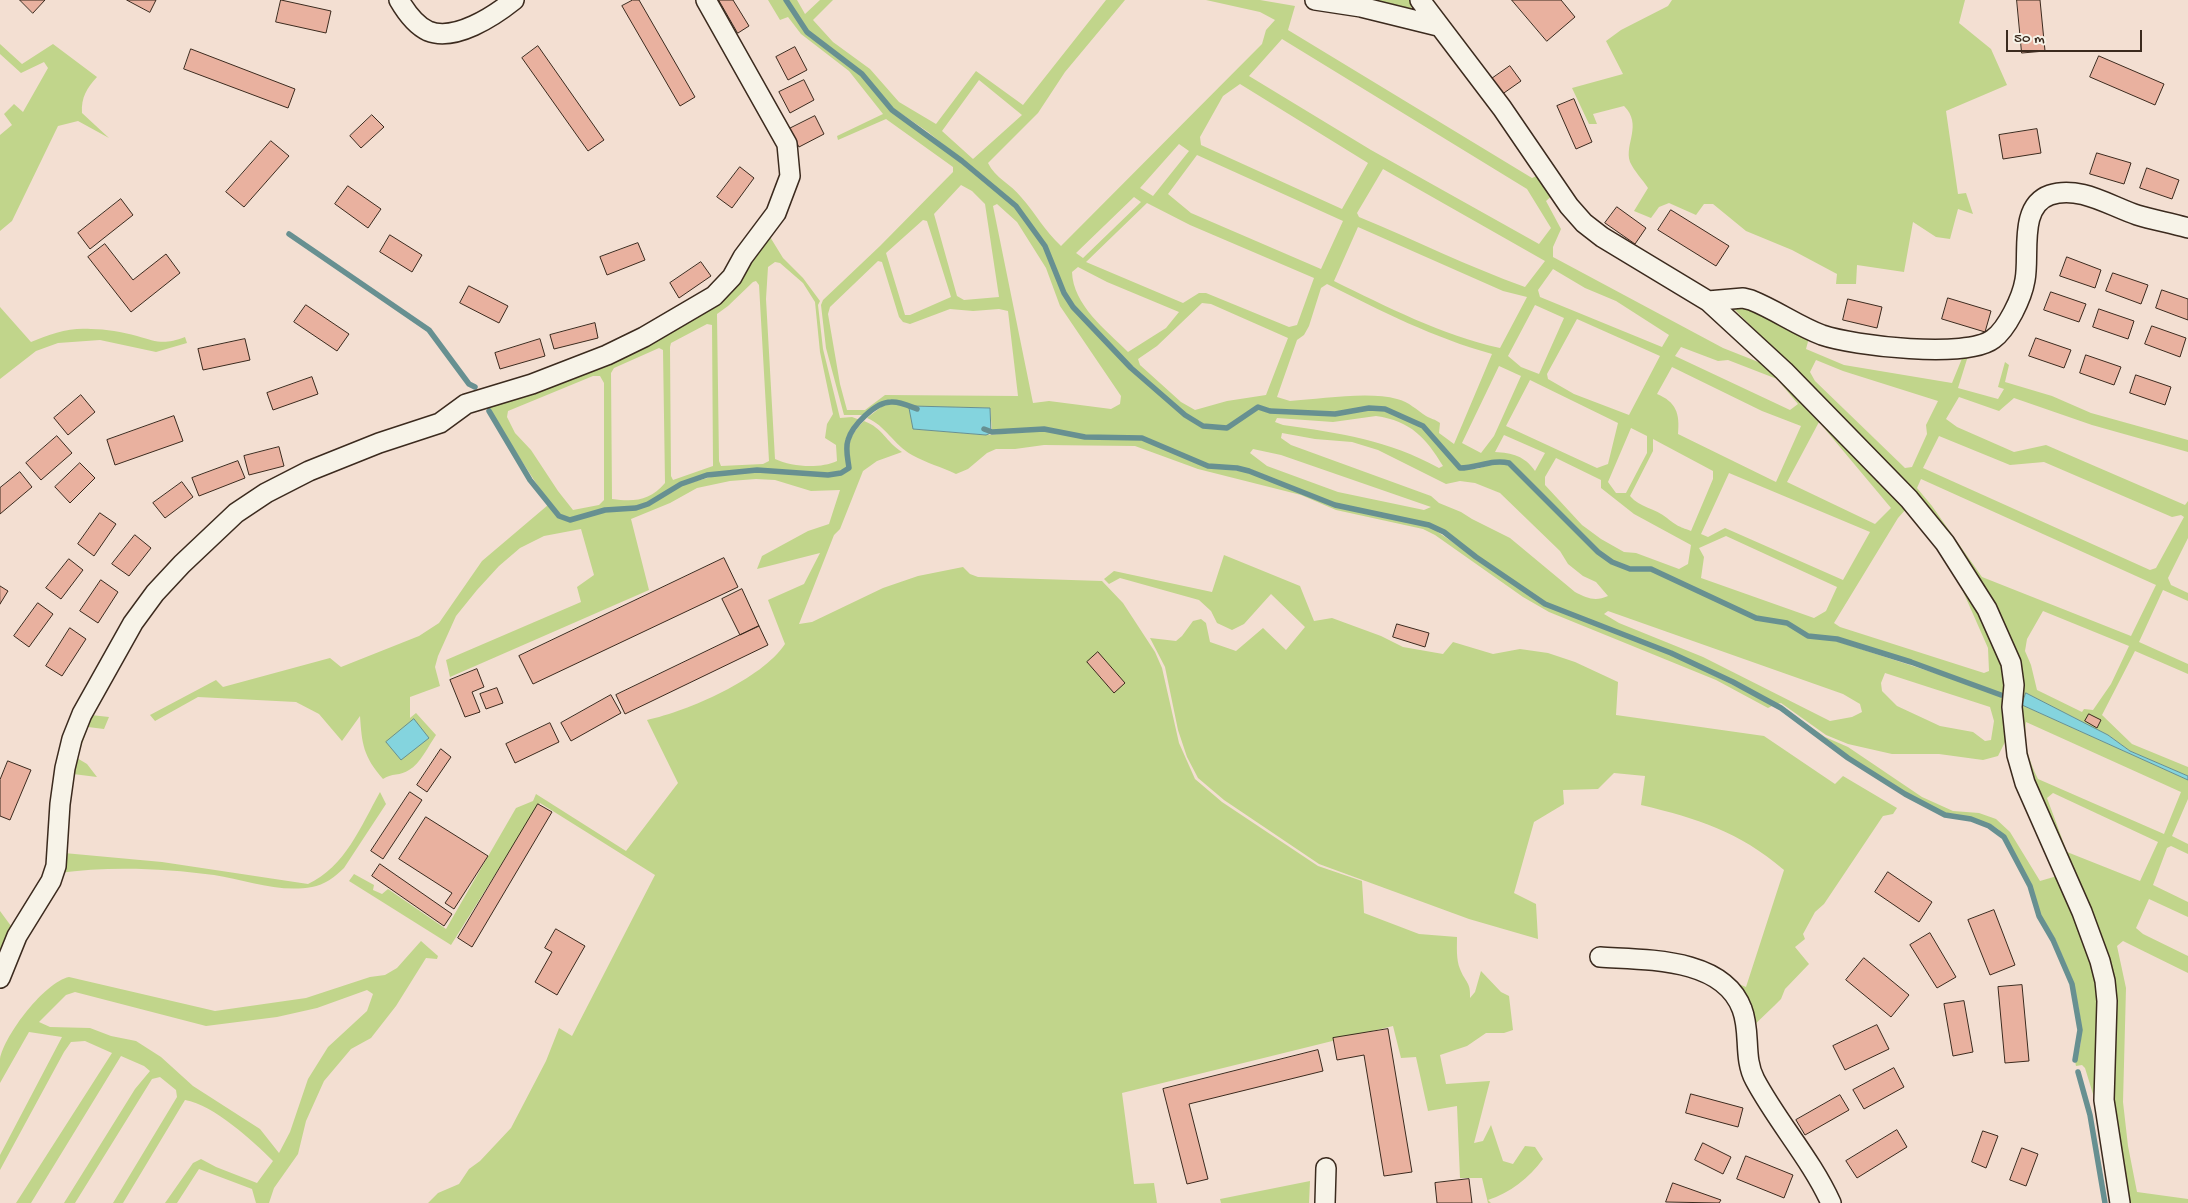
<!DOCTYPE html>
<style>
body{margin:0}
#map{position:relative;width:2188px;height:1203px;overflow:hidden;background:#f3dfd2;font-family:"Gochi Hand",sans-serif}
canvas{display:block}
.scale{position:absolute;left:2006px;top:30px;width:136px;height:22px;box-sizing:border-box;border:2px solid #3b2a1e;border-top:0;padding-left:6px;font-size:15px;line-height:18px;white-space:nowrap;color:#3b2a1e;-webkit-text-stroke:4px #f7f3e8;paint-order:stroke}
</style>
<div id="map">
<canvas width="2188" height="1203"></canvas>
<div class="scale">50 m</div>
</div>
<script>
const g = document.querySelector('canvas').getContext('2d');
g.lineJoin = 'round';
function paint(path, color) {
  g.fillStyle = color;
  g.fill(path, 'evenodd');
}
function strokePath(path, color, width, dash) {
  g.strokeStyle = color;
  g.lineWidth = width;
  g.lineCap = dash ? 'butt' : 'round';
  g.setLineDash(dash || []);
  g.stroke(path);
}
paint(new Path2D(`
 M768,0H784L806,33L861,75L891,110L927,135L1015,207L1044,247L1063,294L1072,308L1130,369L1184,416L1202,428L1227,429L1258,409L1270,412L1335,415L1369,409L1384,410L1408,419L1422,428L1460,469H1477L1499,462L1508,464L1597,553L1611,563L1630,570H1650L1756,620L1786,625L1808,637L1836,641L2002,695L1911,661L1837,638L1808,635L1787,622L1756,617L1651,568L1630,567L1612,561L1599,551L1509,461C1493,458 1478,466 1461,467L1424,425L1385,407L1369,406L1345,412H1335L1271,409L1258,406L1227,426L1203,425L1186,415L1132,367L1075,306L1065,293L1046,245L1017,205L928,132L893,108L863,73L808,31L787,0H797L805,14L820,0H833L813,20L833,42L870,69L899,102L936,124L976,71L1023,105L1106,0H1125L1065,72L1038,113L988,163C995,178 1011,184 1021,197C1036,214 1044,230 1061,246L1262,44L1266,30L1275,20L1260,12L1206,0H1260L1295,6L1288,30L1532,178L1539,175L1554,194L1546,201L1561,229L1553,247V257L1723,348L1776,369L1906,509L1898,518L1834,623L1840,627L1984,673L1989,671L1988,648L1954,571L1968,591L2003,660L2006,697V740L1998,756L1983,760L1939,754H1892L1848,744L1826,735L1781,703L1777,704L1671,652L1546,603L1476,556L1445,531L1430,524L1335,504L1250,469L1209,465L1143,437L1085,436L1044,428L992,430L990,408L912,406L893,400L884,401L866,415H844L826,348L821,305L823,300L880,246L953,172V167L886,119L838,140L837,136L883,114L849,71L801,34L788,17L780,20ZM1282,39L1527,189L1551,228L1539,244L1371,150L1249,76ZM979,80L1022,115L973,159L942,131ZM1240,84L1368,163L1342,209L1201,145L1200,137L1223,96ZM1179,144L1189,151L1153,196L1140,188ZM1197,155L1343,221L1321,269L1191,213L1168,194ZM1383,169L1545,261L1525,287C1469,267 1415,240 1359,217L1357,213ZM961,185L972,191L985,204L999,297L964,300L957,296L934,214ZM1134,197L1141,202L1083,258L1076,253ZM1147,203L1190,225L1314,278L1297,325L1289,327L1206,293H1199L1183,303L1086,262ZM997,204L1017,222L1046,268L1060,306L1121,396L1120,404L1111,409L1049,401L1033,403L993,206ZM923,220L927,221L951,297L910,315H905L886,253ZM1358,227L1503,291L1527,297L1500,348C1442,335 1387,307 1334,281ZM878,261L882,262L899,317L903,322L910,324L950,309L973,311L999,309L1008,311L1018,396L885,395L865,410H847L840,384L828,314L830,307ZM1078,267L1107,282L1179,312L1166,328L1128,352C1106,330 1073,305 1072,272ZM1553,269L1585,288L1616,301L1669,335L1662,347L1540,297L1538,290ZM1327,284C1381,311 1434,338 1492,354L1454,444L1439,433L1440,423C1435,419 1431,419 1426,416C1417,410 1409,402 1397,399C1369,391 1320,399 1290,401L1277,397L1297,340L1304,335L1309,326L1321,288ZM1202,303L1211,304L1288,338L1266,395L1227,401L1195,410L1181,402L1140,365L1138,359L1157,346ZM1535,305L1564,318L1539,374L1521,367L1508,356ZM1577,319L1660,356L1629,415L1574,394L1548,379L1547,374ZM1681,347L1718,361L1728,360L1777,379L1798,404L1790,410L1675,356ZM1499,366L1521,376L1494,436L1481,453L1462,443ZM1672,367L1762,411L1801,426L1776,482L1678,434C1680,413 1676,402 1657,394ZM1530,380L1618,423L1608,464L1597,468L1506,426ZM1376,416C1411,421 1426,438 1443,466L1439,468C1388,440 1340,433 1283,425L1275,422L1277,418L1333,422ZM1819,422L1891,508L1875,524L1787,482ZM1631,428L1647,436V453L1626,493H1616L1608,482ZM1282,433L1315,439L1352,442L1378,450L1446,484L1460,481L1475,483L1500,493L1560,551L1568,564L1583,576L1596,582L1608,596C1595,602 1587,598 1575,592L1510,538L1472,519L1461,512L1439,503L1431,496L1291,445L1281,438ZM1504,435L1545,453L1535,471C1525,456 1512,453 1495,452ZM1653,439L1713,471V479L1691,531C1678,526 1677,526 1667,518C1655,508 1640,508 1630,496L1653,451ZM1253,449L1281,455L1431,507L1424,510L1338,492L1267,466L1250,453ZM1556,458L1601,480V488L1634,514L1691,545L1688,564L1679,569L1636,553L1624,552L1601,539L1582,525L1545,485V477ZM1729,473L1870,532L1843,580L1725,528L1708,537L1701,534ZM1726,536L1837,587L1826,611L1814,618L1701,578L1704,557L1699,548ZM1608,611L1843,694L1860,704L1862,712L1852,717L1830,721L1703,657L1619,623L1604,614ZM1885,673L1990,707L1994,721L1991,740L1985,741L1973,732L1940,726L1897,706L1882,691L1881,683Z
 M1356,0H1410L1412,10L1408,9Z
 M1672,0H1965L1959,23L1991,49L2007,85L1946,111L1958,194L1966,193L1973,214L1958,209L1950,239L1936,237L1913,222L1904,272L1857,265L1856,284H1836L1837,274L1792,250L1746,231L1713,204H1704L1696,215L1669,203L1659,207L1651,218L1634,211L1648,188C1643,180 1634,171 1630,162C1624,144 1643,125 1624,106L1593,114L1597,124H1589L1572,88L1623,74L1606,41L1621,30L1668,6Z
 M0,44L22,64L53,44L97,77C87,88 81,97 82,113L109,138L78,121L58,126L12,221L0,231V135L12,125L4,114L14,104L23,112L48,68L44,62L21,73L0,54Z
 M767,232L783,258L803,278L820,301L818,305L823,349L840,418L852,417L860,420C845,437 845,445 847,467L840,471L828,473L757,469L707,474L681,482L647,503L636,507L605,509L570,518L559,515L549,503L484,403L692,317ZM775,262L780,263L803,283L815,302L820,352L833,414L827,424L825,438L836,445L837,461C820,469 792,467 775,459L766,299L768,267ZM756,281L759,285L769,461L763,464L721,466L719,461L717,314L728,306L753,282ZM707,324L712,325L713,466L673,480L671,476L670,347L671,343ZM659,348L663,350L665,483C650,501 634,502 612,499L611,373L614,368ZM593,376H600L604,383V500L599,505L573,510L558,491L531,450L515,433L507,417L508,411Z
 M1734,302L1809,336L1968,356L1958,388L1998,399L2004,389L1998,387L2005,362L2009,365L2005,382L2052,396L2091,413L2188,440V452L2092,425L2014,398L1999,411L1959,397L1946,419L1957,427L2014,452L2046,445L2185,505L2188,501V538L2168,578L2171,585L2188,593V601L2163,590L2139,642L2188,664V674L2135,651L2102,715L2132,744L2188,767V776L2130,751L2108,735L2026,693L2022,705L2188,780V799L2172,836L2188,844V854L2171,846L2167,848L2153,885L2188,902V917L2149,899L2136,928L2143,934L2188,956V973L2123,941L2117,946L2126,988L2123,1102L2128,1146L2137,1192L2188,1199V1203H2129L2114,1114V1047L2116,997L2113,970L2102,938L2056,843L2029,769L1987,599L1788,363L1729,304ZM1809,338L1963,356L1952,383L1844,365L1806,349ZM1816,360L1843,371L1938,401L1926,425L1927,434L1912,467L1905,468L1815,381L1810,372ZM1939,436L2010,465L2044,462L2172,517L2181,515L2184,517L2156,568L2150,570L1923,468ZM1921,479L2156,585L2131,636L1982,577L1932,506L1917,488ZM2043,611L2129,646L2111,684L2093,710L2084,709L2082,712L2037,690L2031,665L2025,651L2027,639ZM2026,722L2181,792L2164,834L2038,779C2029,761 2023,742 2026,722ZM2053,793L2158,842L2140,881L2067,852L2047,798Z
 M0,307L31,342C50,334 70,327 91,329C106,329 122,332 137,336C157,342 164,345 185,337L187,343L156,352L100,340L58,343L36,351L0,379Z
 M893,403L909,408L914,429L986,435L1044,431L1085,438L1142,439L1208,467L1249,472L1334,506L1429,526L1545,605L1670,654L1774,705L1768,708L1716,680L1549,612L1523,597L1435,535L1423,529L1336,510L1301,495L1198,469L1135,446L1044,445L1015,449H996L987,453L968,469L956,474C942,467 926,463 912,455C894,445 885,425 867,418L885,404Z
 M864,421C883,428 886,442 902,452L877,461L863,471L840,529L834,535L799,624L812,622L883,588L918,576L963,567L970,574L978,577L1102,581L1123,603L1155,652L1162,668L1179,743L1195,779L1222,802L1318,866L1362,881L1364,913L1419,934L1457,937C1457,947 1456,959 1460,969C1465,982 1471,982 1470,998L1475,992L1481,971L1501,992L1509,996L1513,1030L1504,1033H1486L1467,1046L1440,1055L1446,1084L1490,1081L1474,1143L1483,1141L1491,1125L1503,1161L1513,1164L1525,1146L1535,1147L1543,1159C1529,1178 1510,1193 1488,1200L1491,1203H1488L1482,1178H1460L1457,1106L1428,1111L1416,1057L1401,1058L1393,1026L1122,1093L1134,1184L1154,1183L1157,1203H428L438,1193L459,1184L469,1169L480,1161L511,1128L546,1061L559,1028L572,1036L655,875L540,803L451,945L349,881L354,874L374,885L373,890L382,894L388,889L446,929L516,808L533,801L536,794L626,851L678,783L647,720C688,711 762,679 785,644L768,600L804,584L820,553L757,569L762,556L808,531L829,524L840,490L811,491L775,480L756,479L730,481L697,488L670,503L631,519L649,590L450,677L446,660L581,602L577,587L594,575L581,529L544,536L520,548L499,566L477,590L456,616L438,656L435,667L440,686L410,697V718L416,713L436,735C429,745 420,764 409,770C401,776 391,773 383,779C363,756 362,744 360,716L342,741L319,714L296,702L198,697L155,721L150,715L216,680L223,687L330,658L341,667L419,636L439,623L482,561L548,505L558,517L570,521L605,512L648,506L682,485L722,474L757,471L828,476L841,474L850,468C848,445 847,438 864,421Z
 M245,513C181,571 127,636 91,715L109,717L104,729L88,727L77,758L87,764L97,777L73,774L64,853L162,862L308,884C345,867 361,826 380,792L386,804L344,868C335,877 324,885 312,887C279,893 245,880 214,875C163,868 108,866 58,873C62,851 61,828 62,805C63,790 67,774 70,760C86,678 175,558 245,513Z
 M1224,555L1300,586L1314,621L1332,618L1381,636L1403,647L1443,654L1453,642L1493,654L1520,649L1548,653L1575,662L1618,682L1616,715L1764,736L1835,784L1843,776L1897,808L1893,814L1883,816L1824,904L1815,912L1803,934L1805,939L1795,947L1809,964L1785,989L1781,999L1774,1006L1749,1030L1727,979L1746,987L1784,870C1738,831 1699,819 1641,805L1645,776L1614,773L1598,789L1563,790L1564,804L1534,822L1514,893L1536,904L1538,939L1469,919L1319,864L1224,800L1198,778L1187,757L1178,730L1165,667L1150,638L1176,641L1182,636L1193,621L1201,619L1206,623L1210,642L1236,651L1263,628L1286,650L1305,627L1271,594L1244,624L1232,630L1217,623L1211,611L1199,600L1120,578L1109,584L1104,579L1114,571L1212,592Z
 M1780,705L1825,737L1848,747L1922,797L1953,811L1979,813L1996,819L2010,832L2040,881L2057,876C2075,912 2095,954 2098,995C2100,1032 2097,1070 2097,1107L2085,1068L2082,1065L2076,1066L2075,1061C2093,1031 2069,969 2055,939C2051,931 2045,924 2041,916C2036,908 2036,897 2032,887C2028,877 2005,834 1998,829C1982,817 1961,821 1944,813C1920,802 1898,787 1875,773C1842,752 1810,731 1780,705Z
 M0,911L11,926L0,959Z
 M421,941L438,956L437,959L426,958L396,1006L371,1038L351,1049L324,1081L306,1121L298,1154L274,1188L269,1203H256L252,1189L199,1169L177,1203H165L193,1163L201,1159L216,1167L257,1183L273,1161C253,1141 214,1105 185,1100L123,1203H113L177,1097L176,1090L160,1077L152,1079L75,1203H64L135,1089L150,1071L144,1066L121,1056L31,1203H16L112,1053L85,1041L71,1042L64,1052L0,1170V1155L62,1037L29,1032L0,1083C0,1076 0,1066 0,1059C5,1034 45,982 69,977L215,1011L306,998L370,977L385,975L397,968ZM367,990L373,994L367,1011L328,1047L308,1079L290,1132L279,1153L260,1129L193,1086L161,1057L136,1041L111,1036L90,1028L50,1027L39,1022L66,995L75,992L206,1026L277,1017L317,1008Z
 M1310,1181L1309,1203H1221L1220,1199Z`), '#c1d58b');
const water = new Path2D(`
 M912,406L990,408L991,433L986,435L913,429L909,408Z
 M2026,693L2108,735L2130,751L2188,776V780L2022,705Z
 M414,719L429,738L401,760L386,742Z`);
paint(water, '#84d4de');
strokePath(water, '#679091', 1);
strokePath(new Path2D(`
 M786,0L807,32L862,74L892,110L962,161L1016,206L1045,246L1064,293L1073,307L1131,368L1185,415L1203,426L1227,428L1258,407L1270,411L1335,414L1369,408L1385,409L1423,426L1460,468C1477,468 1492,459 1509,463L1598,552L1612,562L1630,569H1651L1756,618L1787,623L1808,636L1837,639L1911,662L2001,695
 M289,234L429,330L469,384L475,387
 M489,411L530,480L559,516L570,520L605,510L636,508L648,504L681,484L707,475L757,470L828,475L841,473L849,468C848,459 845,449 848,440C852,426 875,402 891,402C899,401 909,406 917,409
 M984,429L992,432L1044,429L1085,437L1142,438L1208,466L1237,468L1249,471L1335,505L1429,525L1444,532L1476,557L1545,604L1671,653L1733,682L1781,708L1848,758L1905,794L1945,815L1971,819L1989,826L2004,837L2030,886L2039,916L2053,940L2072,984L2080,1030L2075,1060
 M2078,1072L2090,1115L2105,1203`), '#679091', 5.5);
const building = new Path2D(`
 M20,0H45L33,13Z
 M127,0H156L150,12Z
 M281,0L331,11L326,33L276,22Z
 M633,0H639L695,97L680,106L622,6Z
 M719,0H733L749,26L738,33Z
 M1512,0H1561L1575,17L1547,41Z
 M2017,0H2040L2045,51L2022,53Z
 M538,46L604,140L588,151L522,58Z
 M795,47L807,70L788,80L776,57Z
 M191,49L295,89L288,108L184,69Z
 M2099,56L2164,84L2155,105L2090,77Z
 M1510,66L1521,81L1501,95L1490,80Z
 M804,80L814,100L790,113L779,92Z
 M1574,99L1592,142L1576,149L1557,106Z
 M372,115L384,127L361,148L350,136Z
 M815,116L824,134L799,147L789,129Z
 M2037,129L2041,153L2003,159L1999,135Z
 M271,141L289,156L244,207L226,192Z
 M2097,153L2131,163L2124,184L2090,174Z
 M740,167L754,178L732,208L717,197Z
 M2147,168L2179,180L2172,199L2140,188Z
 M348,186L381,209L368,228L335,204Z
 M121,199L133,215L90,249L78,233Z
 M1617,207L1646,228L1635,244L1605,223Z
 M1671,210L1729,246L1716,266L1658,230Z
 M390,235L422,255L412,272L380,252Z
 M638,243L645,260L607,275L600,257Z
 M105,244L133,280L166,254L180,273L131,312L88,257Z
 M2067,257L2101,270L2095,288L2060,276Z
 M701,262L711,276L679,298L670,283Z
 M2113,273L2148,285L2141,304L2106,291Z
 M469,286L508,306L499,323L460,303Z
 M2162,290L2188,299V320L2156,308Z
 M2051,292L2086,304L2079,322L2044,310Z
 M1948,298L1991,311L1985,332L1942,319Z
 M1848,299L1882,307L1877,328L1843,320Z
 M306,305L349,334L337,351L294,322Z
 M2099,309L2134,321L2128,339L2093,327Z
 M595,323L598,338L554,349L550,335Z
 M2152,326L2186,338L2180,357L2145,344Z
 M2036,338L2071,350L2064,368L2029,356Z
 M245,339L250,360L203,370L198,349Z
 M540,339L545,356L500,369L495,353Z
 M2086,355L2121,367L2114,385L2080,373Z
 M2136,375L2171,387L2165,405L2130,393Z
 M312,377L318,394L273,410L267,393Z
 M81,395L95,412L68,435L54,418Z
 M174,416L183,441L115,465L107,440Z
 M57,436L72,453L41,480L26,463Z
 M279,447L284,466L249,475L244,456Z
 M238,461L245,478L199,496L192,478Z
 M80,463L95,478L70,503L55,487Z
 M20,472L32,487L0,514V488Z
 M182,482L193,497L165,518L153,503Z
 M100,513L116,524L94,556L78,544Z
 M135,535L151,548L129,576L112,564Z
 M724,558L738,587L533,684L519,656Z
 M69,559L83,570L61,599L46,588Z
 M101,580L118,592L98,623L80,611Z
 M0,586L8,591L0,604Z
 M742,589L759,626L740,635L722,599Z
 M38,603L53,614L29,647L14,636Z
 M1397,624L1429,633L1425,647L1393,637Z
 M759,626L768,645L625,714L616,695Z
 M70,628L86,639L62,676L46,666Z
 M1098,652L1125,683L1114,693L1087,662Z
 M477,669L484,687L472,692L480,712L465,717L450,680Z
 M497,688L503,703L486,709L480,694Z
 M611,695L621,713L571,741L561,723Z
 M2089,714L2101,720L2097,728L2085,721Z
 M550,723L559,742L515,763L506,744Z
 M441,749L451,757L427,792L417,785Z
 M8,761L31,770L10,820L0,816V780Z
 M410,792L422,800L383,859L371,851Z
 M538,804L552,812L472,947L458,938Z
 M426,817L488,856L454,909L445,903L452,893L399,859Z
 M380,864L452,914L444,926L372,876Z
 M1888,872L1932,902L1919,922L1875,892Z
 M1994,910L2015,965L1990,975L1968,920Z
 M556,929L585,946L557,995L535,982L552,952L545,948Z
 M1930,933L1956,977L1937,988L1910,945Z
 M1864,958L1909,995L1891,1017L1846,980Z
 M2022,985L2029,1061L2005,1063L1998,987Z
 M1964,1001L1973,1052L1953,1056L1944,1004Z
 M1877,1025L1889,1049L1845,1070L1833,1046Z
 M1388,1029L1412,1172L1384,1176L1364,1055L1337,1060L1333,1038Z
 M1318,1050L1323,1071L1189,1104L1208,1179L1187,1184L1163,1089Z
 M1894,1068L1904,1087L1864,1109L1853,1090Z
 M1691,1094L1743,1108L1738,1127L1686,1113Z
 M1840,1095L1849,1110L1805,1135L1796,1120Z
 M1897,1130L1907,1147L1857,1178L1846,1161Z
 M1983,1131L1998,1136L1986,1168L1972,1162Z
 M1703,1143L1731,1157L1723,1174L1695,1160Z
 M2022,1148L2038,1154L2026,1186L2010,1180Z
 M1746,1156L1793,1175L1784,1198L1737,1179Z
 M1469,1179L1472,1203H1437L1435,1183Z
 M1673,1183L1721,1200L1719,1203L1666,1202Z`);
paint(building, '#e9b19f');
strokePath(building, '#3b2a1e', 1);
const minor = new Path2D(`
 M399,0C406,12 415,25 428,31C455,42 494,16 514,0
 M1315,0L1361,7L1438,26
 M1420,0L1502,108L1569,206L1584,223L1602,237L1708,301L1784,371L1909,499L1945,543L1987,609L2011,663L2014,685L2012,707L2017,755L2025,783L2082,912L2100,961L2105,981L2107,1001L2104,1100L2120,1203
 M1708,301L1743,298L1751,300C1776,310 1798,326 1822,335C1854,346 1967,359 1993,339C2007,329 2022,298 2025,280C2030,255 2018,206 2050,195C2079,185 2110,206 2137,215C2153,220 2171,223 2188,228
 M1600,957C1645,960 1723,957 1742,1009C1751,1032 1743,1058 1755,1080C1778,1123 1811,1159 1831,1203
 M0,978L17,936L51,881L56,866L60,804L65,768L72,739L82,714L133,623L155,593L182,564L236,513L266,493L309,471L379,443L440,423L466,404L532,384L607,355L644,337L714,296L732,277L743,257L776,213L790,176L787,144L706,0
 M1325,1203L1326,1168`);
strokePath(minor, '#3b2a1e', 22);
strokePath(minor, '#f7f3e8', 19);
</script>
